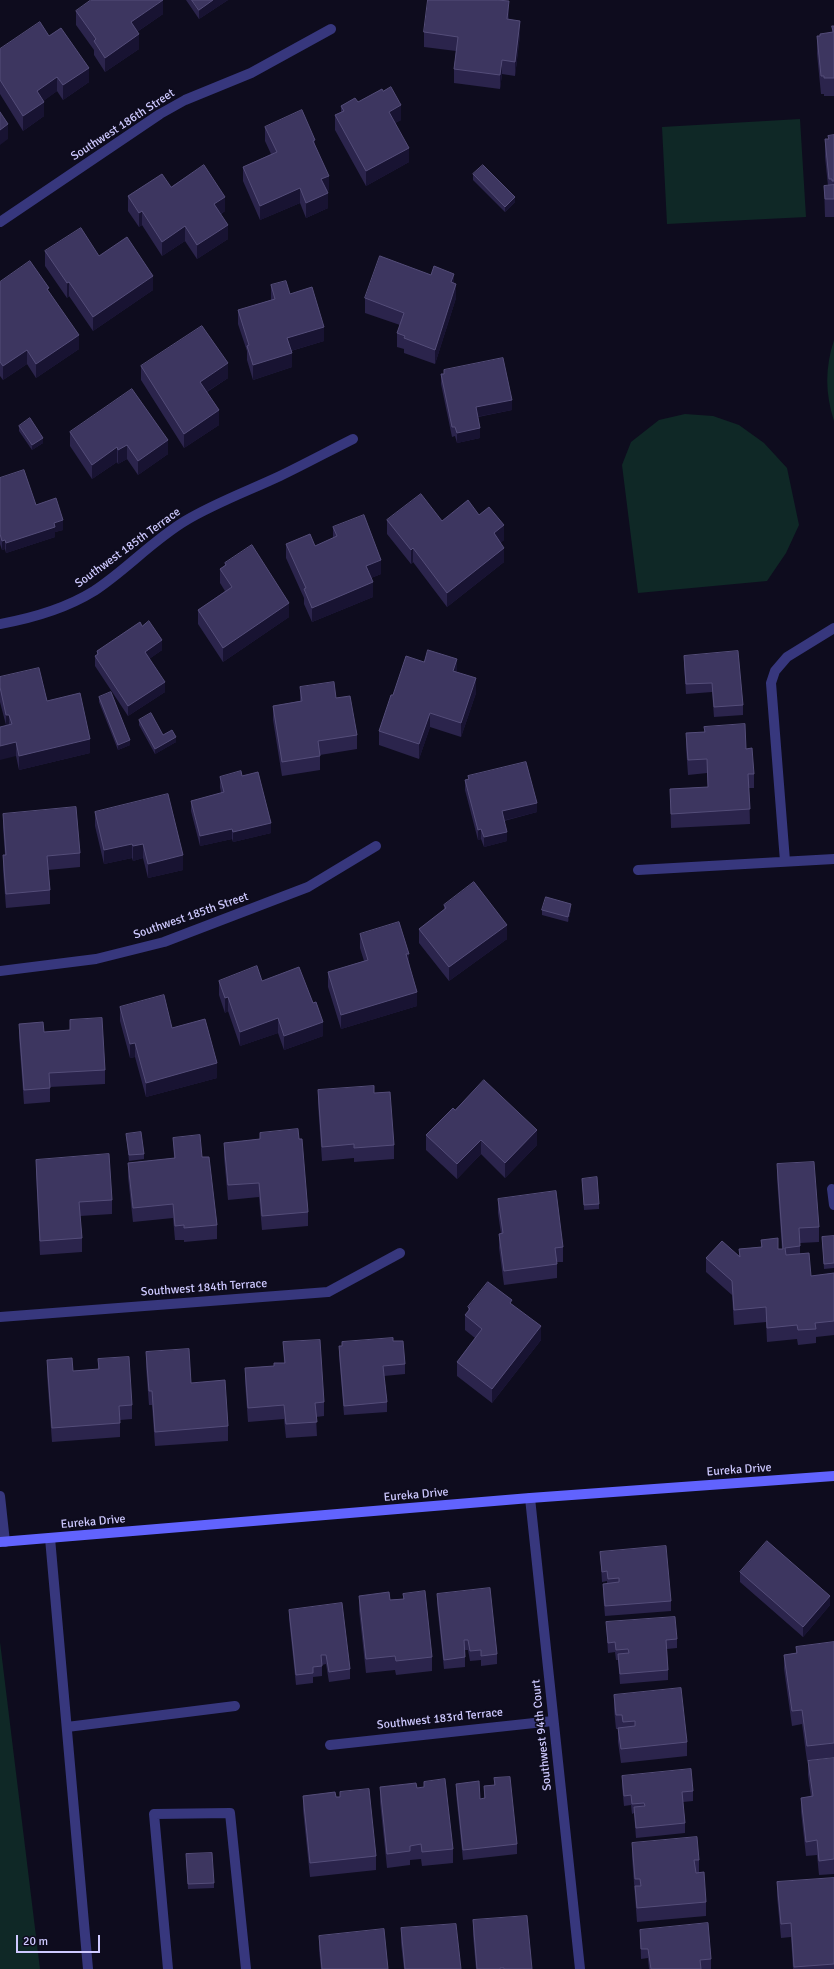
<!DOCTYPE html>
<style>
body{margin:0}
#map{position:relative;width:834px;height:1969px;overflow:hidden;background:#0e0c1e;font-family:Signika,sans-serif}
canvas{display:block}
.scale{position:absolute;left:16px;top:1935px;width:84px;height:18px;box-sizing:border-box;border:2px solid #cec9ff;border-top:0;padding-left:5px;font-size:12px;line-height:14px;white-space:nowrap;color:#cec9ff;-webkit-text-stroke:3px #0e0c1e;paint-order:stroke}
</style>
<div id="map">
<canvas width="834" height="1969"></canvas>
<div class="scale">20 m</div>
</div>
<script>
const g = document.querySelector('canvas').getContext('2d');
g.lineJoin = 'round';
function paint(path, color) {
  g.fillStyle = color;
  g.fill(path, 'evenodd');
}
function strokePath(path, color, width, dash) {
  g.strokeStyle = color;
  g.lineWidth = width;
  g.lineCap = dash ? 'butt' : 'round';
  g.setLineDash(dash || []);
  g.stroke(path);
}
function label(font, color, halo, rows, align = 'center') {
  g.font = font + ' Signika,sans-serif';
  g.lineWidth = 3.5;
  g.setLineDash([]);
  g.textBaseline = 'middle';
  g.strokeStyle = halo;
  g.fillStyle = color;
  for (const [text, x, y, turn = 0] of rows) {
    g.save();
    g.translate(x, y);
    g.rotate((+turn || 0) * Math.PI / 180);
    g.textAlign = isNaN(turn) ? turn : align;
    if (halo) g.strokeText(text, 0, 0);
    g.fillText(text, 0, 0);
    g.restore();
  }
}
paint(new Path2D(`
 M800,119L806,217L667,224L662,127Z
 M834,340V421C825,393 825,368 834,340Z
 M685,414L713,416L739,425L764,443L787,468L799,525L786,553L767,581L638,593L622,465L631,442L659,420Z
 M0,1642L40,1969H0Z`), '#0f2826');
strokePath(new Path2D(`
 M785,861L771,683L775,671L787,657L834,628
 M638,870L834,859
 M832,1189L834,1205
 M50,1538L88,1969
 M67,1727L235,1706
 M168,1969L154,1814L230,1813L246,1969`), '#37377d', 10);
strokePath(new Path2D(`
 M0,222L160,114L185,100L251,73L331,29
 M0,624C33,618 65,609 94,591C126,570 152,541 185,521C215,503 248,491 280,476C305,464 329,451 353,439
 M0,971L96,959L164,942L308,887L376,846
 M0,1317L328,1292L400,1253
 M0,1496L5,1542
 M530,1498L580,1969
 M330,1745L553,1721`), '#37377d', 10);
strokePath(new Path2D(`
 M0,1542L530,1498L834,1476`), '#6163fe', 10);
paint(new Path2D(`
 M186,0H228L199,19Z
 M76,11L163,14L137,32L139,49L105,72L94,55V50L76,25Z
 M509,16V19L520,35L515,76L502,74L500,89L454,83V69L456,51L424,47V32Z
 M832,26H834V96H824V94H821L817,54V36H820L832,32Z
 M49,36L89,82L63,100L57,91L43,101L44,116L23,131L0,94V49Z
 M358,102L401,120L395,123L409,162L366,186L335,130V115L341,112V106Z
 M265,127L315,146L329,190L327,191L328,208L306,218L300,203L260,220L243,181V167L271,154L265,141Z
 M834,135V217H825L824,186H828L825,157V139H828V136Z
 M473,174L515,202L505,212L473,180Z
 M171,187L225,211L221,214L228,239L197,259L185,241L162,256L142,225L139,227L128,211V196Z
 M45,251L99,256L153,290L93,331L69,296L67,298L45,266Z
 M0,282L49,293L79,349L36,378L27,364L3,380L0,376Z
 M454,283L456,298L435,364L404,353V349L397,347V333L400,325L365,313V298Z
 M271,285L290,294L324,341L291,351L292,367L253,380L247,360V351L238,324V310L271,300Z
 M141,366L228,378L207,392L219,425L184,448L141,380Z
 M444,370L512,410L478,417L480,438L457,443L455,436L452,437L441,384V374H444Z
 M19,426L43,443L32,450L19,431Z
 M70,432L168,454L138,475L127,459L118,464L117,462L92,479L70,446Z
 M0,478L36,505L63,530L55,532V537L6,553L5,549L2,550L0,544Z
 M479,515L504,540L500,543L504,562L447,607L413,562L411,564L387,534V520L442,521Z
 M333,527L381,574L371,578L373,597L312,622L304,604V598L286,558V544L315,546L333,538Z
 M225,563L289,617L223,662L198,624V610L225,591L220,583V569L225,565Z
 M142,626L162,650L149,659L165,692L128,716L95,666V656L97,655V651Z
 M684,656L743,705V715L714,717L712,692L686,694L684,666Z
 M457,673L476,693L461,737L430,727L419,759L379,745V731L393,695Z
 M0,677L47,701L90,753L19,770L16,756L6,725L0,702Z
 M300,687L336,698L357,735V749L320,755V770L282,776L273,720V706L300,701Z
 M99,697L130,745L118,750L99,702Z
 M139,720L163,735L176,742L155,754L139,725Z
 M704,727L746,749L754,774V788H749L750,824L671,828L670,789L708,787L707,773L688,775L686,747V733L704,732Z
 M242,776L271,833L233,842L232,839L200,846L191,811V801L221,793L220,787V777Z
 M468,776L537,812L504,821L507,841L484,847L481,839L478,840L465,790V780L468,779Z
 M95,812L183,870L148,878L143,858L133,861L132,858L104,864L95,826Z
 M3,814L80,853V867L48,870L50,890V904L6,908L3,870V855H5L3,828Z
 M444,905L507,939L449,981L419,943V929L444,910Z
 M571,909L568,922L542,915V910Z
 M360,934L409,963L417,1006L341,1029L328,987V972L364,961L360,948Z
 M219,981H262L323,1036L284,1050L278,1033L240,1046L228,1011L225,1013L219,995Z
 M120,1007L217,1078L146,1097L135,1057L130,1058L120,1021Z
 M70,1020L105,1070V1084L50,1087V1102L24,1104L19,1038V1024L44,1032L70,1030Z
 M318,1090L374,1093L394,1145V1159L354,1162V1158L322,1161L318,1104Z
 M455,1110L537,1145L505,1178L481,1154L457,1179L426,1150V1135Z
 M260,1133L308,1212V1226L262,1230L259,1197L228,1200L224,1157V1143L260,1139Z
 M126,1134L144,1154V1159L129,1161Z
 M173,1138L202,1157L217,1225V1239L184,1242V1240H175L173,1218L133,1222L128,1177V1163L174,1158Z
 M36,1160L112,1200V1214L80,1216L82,1238V1252L40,1255L36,1174Z
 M777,1164L819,1227V1242L800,1243V1254L811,1276L834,1273V1335L816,1337V1343L798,1345L797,1339L767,1342L766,1322L734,1325L732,1295L706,1272V1258L739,1256V1249L761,1247V1240L778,1249H782L777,1179Z
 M582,1179L599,1204V1209L584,1210Z
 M498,1199L563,1247V1262H557V1278L504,1285L499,1248V1234H501L498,1213Z
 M834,1236V1268L824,1269L822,1237Z
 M512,1304L541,1340L492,1403L457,1376V1362L475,1338L465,1330V1315L468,1311V1307Z
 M393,1341L405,1364V1374L384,1376L387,1402V1412L344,1415L339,1356V1346H342V1342Z
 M283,1342L324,1402V1416L316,1417L317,1436L286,1438L284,1419L248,1422L245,1382V1368L274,1366L284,1363Z
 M146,1352L191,1383L228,1426V1441L155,1446L152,1405H149L146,1367Z
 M98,1359L132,1405V1419L120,1420V1437L52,1442L47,1375V1360L73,1371L98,1369Z
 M600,1552L671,1601V1611L605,1616L603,1594V1584H607V1581L602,1582Z
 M740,1572L830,1605L803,1637L740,1582Z
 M403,1594L432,1657V1671L396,1675L395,1670L366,1673L359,1610V1596L390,1600L403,1599Z
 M437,1594L497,1654V1664L481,1666V1660L470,1661L468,1650H465V1667L444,1669L437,1604Z
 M289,1610L350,1669V1679L329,1682L326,1664L322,1665V1676L313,1677V1683L296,1685L289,1619Z
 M606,1622L677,1639V1648L667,1649L668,1670V1680L620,1684L618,1660H616L615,1652L608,1653Z
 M834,1642V1757L807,1761L802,1724L792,1726L784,1669V1655L796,1653V1647Z
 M614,1695L687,1742V1756L621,1763L618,1742V1729H616L614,1709Z
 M834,1758V1874L819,1875L817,1855L806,1856L801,1812V1798L811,1797L808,1775V1761Z
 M622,1776L693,1791V1801L683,1802L685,1823V1833L636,1838L634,1813L632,1814L631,1805L624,1806L622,1786Z
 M494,1778L517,1844V1854L463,1860L456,1794V1784L480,1799H484V1786L494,1785Z
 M424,1782L453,1849V1863L422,1866L421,1859L410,1860V1865L387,1868L380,1802V1787L417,1788H424Z
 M303,1796L336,1797L376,1856V1870L310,1877L303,1810Z
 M632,1843L699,1860V1872L706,1902V1916L637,1922L632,1857Z
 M186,1859L214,1883V1888L188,1889Z
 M834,1878V1969H793L791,1937L781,1938L777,1896V1882Z
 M473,1920L532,1969H476L473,1935Z
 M401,1928L461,1969H404L401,1943Z
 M640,1930L711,1959V1969H649L648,1958L641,1959Z
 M319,1936L388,1969H321L319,1950Z`), '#2b244c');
paint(new Path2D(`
 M163,0V14L131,36V22Z
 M213,0H228L199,19V10Z
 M509,1V16L507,33V19Z
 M520,21V35L515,76V62Z
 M139,34V49L105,72V58Z
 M502,60V74L500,89V75Z
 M89,68V82L63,100V85Z
 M57,77V91L37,106V91Z
 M44,102V116L23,131V116Z
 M401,105V120L389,126V112Z
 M8,124V139L0,145V130Z
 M315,140V154L313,141Z
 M409,148V162L366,186V171Z
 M329,176V190L321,194V179Z
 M300,188V203L260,220V206Z
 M328,193V208L306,218V203Z
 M225,197V211L214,218V204Z
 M515,197V202L505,212V207Z
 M142,211V225L139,227V213Z
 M228,225V239L197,259V245Z
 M185,226V241L162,256V242Z
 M454,274V288L451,282Z
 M153,276V290L93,331V317Z
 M69,282V296L67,298V283Z
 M456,284V298L435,364V350Z
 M324,327V341L287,352V338Z
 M79,335V349L36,378V364Z
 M27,350V364L3,380V366Z
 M292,353V367L253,380V365Z
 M228,363V378L200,396V382Z
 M512,400V410L476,417V407Z
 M219,410V425L184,448V434Z
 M480,428V438L457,443V433Z
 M43,438V443L32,450V445Z
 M168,440V454L138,475V461Z
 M127,445V459L118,464V450Z
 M117,447V462L92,479V465Z
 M63,520V530L55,532V537L6,553V543L54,523Z
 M504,525V540L494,548V533Z
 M5,540V549L2,550V541Z
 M413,548V562L411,564V550Z
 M504,548V562L447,607V593Z
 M381,560V574L366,580V566Z
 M373,582V597L312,622V608Z
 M289,603V617L223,662V648Z
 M162,640V650L145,662V652Z
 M457,659V674L453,671Z
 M476,678V693L461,737V723Z
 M165,682V692L128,716V706Z
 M430,713V727L419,759V744Z
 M6,715H9V729H6Z
 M176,737V742L155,754V749Z
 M90,739V753L19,770V756Z
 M130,740V745L118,750V745Z
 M16,742V756L0,760V746Z
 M537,803V812L502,821V811Z
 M271,823V833L233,842V832Z
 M232,829V839L200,846V836Z
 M481,829V839L478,840V830Z
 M507,832V841L484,847V837Z
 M132,844V858L104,864V850Z
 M143,844V858L133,861V846Z
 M183,855V870L148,878V864Z
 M571,904V909L568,922V917Z
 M507,925V939L449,981V967Z
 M406,954H409V968Z
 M417,992V1006L341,1029V1015Z
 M228,997V1011L225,1013V998Z
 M278,1018V1033L240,1046V1032Z
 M323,1022V1036L284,1050V1036Z
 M135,1043V1057L130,1058V1044Z
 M217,1063V1078L146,1097V1083Z
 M537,1130V1145L505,1178V1163Z
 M481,1140V1154L457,1179V1164Z
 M541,1326V1340L492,1403V1389Z
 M830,1596V1605L803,1637V1627Z`), '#181332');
const building = new Path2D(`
 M91,0H163L131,22L139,34L105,58L94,41L96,39L76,11Z
 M192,0H213L199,10Z
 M428,0H497L509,1L507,19L520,21L515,62L502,60L500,75L454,69L458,37L424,32Z
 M40,22L49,36L61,28L89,68L63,85L57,77L37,91L44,102L23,116L0,80V49Z
 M832,26H834V78H824V76H821L817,36H820V34L833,32Z
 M391,87L401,105L389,112L409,148L366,171L335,115L344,111L341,106L355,98L358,102L382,89L383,91Z
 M302,110L315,140L313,141L329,176L321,179L328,193L306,203L300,188L260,206L243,167L277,152L265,127Z
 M0,112L8,124L0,130Z
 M834,135V181H832V179H829L825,139H829L828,136Z
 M204,165L225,197L214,204L228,225L197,245L185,226L162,242L142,211L139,213L128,196L162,174L171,187Z
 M483,165L515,197L505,207L473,174Z
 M834,185V199H825L824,186Z
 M81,228L99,256L127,237L153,276L93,317L69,282L67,283L45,251Z
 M380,256L431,275L434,266L454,274L451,282L456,284L435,350L404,338L405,336L397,333L404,313L365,298Z
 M30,261L49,288L47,289L79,335L36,364L27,350L3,366L0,362V282Z
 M286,281L290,294L312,287L324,327L287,338L292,353L253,365L247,346L249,345L238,310L275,299L271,285Z
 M202,326L228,363L200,382L219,410L184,434L141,366Z
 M503,358L512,400L476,407L480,428L457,433L455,427H452L441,374H444V370Z
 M132,389L168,440L138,461L127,445L118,450L117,447L92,465L70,432Z
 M30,418L43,438L32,445L19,426Z
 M24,470L36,505L56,498L63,520L54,523L55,527L6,543L5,540L2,541L0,534V478Z
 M421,494L442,521L468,500L479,515L489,507L504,525L494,533L504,548L447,593L413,548L411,550L387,520Z
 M364,515L381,560L366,566L373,582L312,608L304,589L306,588L286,544L310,534L315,546L337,536L333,527Z
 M252,545L289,603L223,648L198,610L232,587L220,569L226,565L225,563Z
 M149,621L162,640L145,652L165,682L128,706L95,656L98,654L97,651L140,622L142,626Z
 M428,650L457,659L453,671L476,678L461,723L430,713L419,744L379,731L391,695H393L406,656L424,662Z
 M738,651L743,705L714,707L712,683L686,684L684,656Z
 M39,668L47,701L80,693L90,739L19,756L16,742L0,746V727L12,724L9,715H6L0,687V677Z
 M334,682L336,698L350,696L357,735L318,741L320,756L282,762L273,706L302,701L300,687Z
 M111,692L130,740L118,745L99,697Z
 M151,713L163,735L172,730L176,737L155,749L139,720Z
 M745,724L746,749L752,748L754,774H748L750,809L671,814L670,789L708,787L707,759L688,760L686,733L705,732L704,727Z
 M526,762L537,803L502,811L507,832L484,837L481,829L478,830L465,780L469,779L468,776Z
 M241,771L242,776L258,772L271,823L233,832L232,829L200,836L191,801L224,792L220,777Z
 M168,794L183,855L148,864L143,844L133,846L132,844L104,850L95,812Z
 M76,807L80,853L47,856L50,890L6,894L3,855H6L3,814Z
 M474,882L507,925L449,967L419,929L446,908L444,905Z
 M546,897L571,904L568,917L542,910Z
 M399,922L409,954H406L417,992L341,1015L328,972L368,960L360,934Z
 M257,966L262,981L299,967L313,1003L316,1002L323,1022L284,1036L278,1018L240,1032L228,997L225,998L219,981Z
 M164,995L172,1028L205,1019L217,1063L146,1083L135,1043L130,1044L120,1007Z
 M102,1018L105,1070L49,1073L50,1088L24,1090L19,1024L43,1022L44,1032L70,1030V1020Z
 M484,1080L537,1130L505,1163L481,1140L457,1164L426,1135L453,1108L455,1110Z
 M374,1086V1093L390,1092L394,1145L354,1148V1144L322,1147L318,1090Z
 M298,1129L299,1139H302L308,1212L262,1216L259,1183L228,1185L224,1143L260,1139V1133Z
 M141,1132L144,1154L129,1155L126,1134Z
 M200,1135L202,1157H209L217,1225L184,1228V1225L175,1226L173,1204L133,1208L128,1163L175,1158L173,1138Z
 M109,1154L112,1200L79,1202L82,1238L40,1241L36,1160Z
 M814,1162L819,1227L799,1228L800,1246L785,1248L786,1255L809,1253L811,1276L834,1273V1321L815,1323L816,1329L798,1330L797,1325L767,1328L766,1307L734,1310L732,1281L706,1258L722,1241L740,1257L739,1249L762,1247L761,1240L778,1238V1249H783L777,1164Z
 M597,1177L599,1204L584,1205L582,1179Z
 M556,1191L563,1247L555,1248L557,1264L504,1271L499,1234L503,1233L498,1199Z
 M834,1236V1263L824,1264L822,1237Z
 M488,1282L512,1300L510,1303L541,1326L492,1389L457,1362L482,1329L465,1315L470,1309L468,1307Z
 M393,1338V1341H403L405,1364L383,1366L387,1402L344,1406L339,1346H342V1342Z
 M320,1340L324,1402L315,1403L317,1422L286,1424L284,1405L248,1408L245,1368L274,1366V1363H285L283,1342Z
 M189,1349L191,1383L225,1380L228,1426L155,1432L152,1391H149L146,1352Z
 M129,1357L132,1405L119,1406L120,1423L52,1428L47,1360L72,1358L73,1371L99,1369L98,1359Z
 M767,1541L830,1596L803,1627L740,1572Z
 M666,1546L671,1601L605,1606L603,1584L619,1582V1578L608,1579L607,1571L602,1572L600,1552Z
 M490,1588L497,1654L481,1656V1650L470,1651L468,1640H464L465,1657L444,1660L437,1594Z
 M425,1591L432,1657L396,1661L395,1656L366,1659L359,1596L389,1592L390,1600L404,1599L403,1594Z
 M342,1603L350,1669L329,1672L326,1655H321L322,1666L313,1667V1673L296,1675L289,1610Z
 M675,1617L677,1639L666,1640L668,1670L620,1674L618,1654L629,1653L628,1649L616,1650L615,1642L608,1643L606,1622Z
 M834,1642V1743L807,1746L802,1710L792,1711L784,1655L797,1653L796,1647Z
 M681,1688L687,1742L621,1749L618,1728L635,1726V1721L623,1722L622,1715H616L614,1695Z
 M834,1758V1859L819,1861L817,1840L806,1842L801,1798L813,1796L808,1761Z
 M691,1769L693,1791L682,1792L685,1823L636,1828L634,1807L645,1806L644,1803L632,1804L631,1795L624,1796L622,1776Z
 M510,1777L517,1844L463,1850L456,1784L479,1781L480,1799L485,1798L484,1786L495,1785L494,1778Z
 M445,1779L453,1849L422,1852L421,1844L410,1846V1851L387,1854L380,1787L416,1783L417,1788L424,1787V1782Z
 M369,1789L376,1856L310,1863L303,1796L335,1792L336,1797H340V1792Z
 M697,1837L699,1860H694L696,1873L704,1872L706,1902L637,1908L635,1886H641L640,1879H635L632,1843Z
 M212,1853L214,1883L188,1884L186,1854Z
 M834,1878V1964L794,1967L791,1923L781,1924L777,1882Z
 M527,1916L532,1969H504V1968H500V1969H477L473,1920Z
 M708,1923L711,1959L700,1960L701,1969H651L648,1949H641L640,1930Z
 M456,1924L461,1969H405L401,1928Z
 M384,1929L388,1969H322L319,1936Z`);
paint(building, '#3d3660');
strokePath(building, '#544d79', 1);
label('12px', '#cec9ff', '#0e0c1e', [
 ["Southwest 186th Street",123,125,-33],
 ["Southwest 185th Terrace",128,548,-36],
 ["Southwest 185th Street",191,916,-19],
 ["Southwest 184th Terrace",204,1288,-4],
 ["Eureka Drive",739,1470,-4],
 ["Eureka Drive",416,1495,-5],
 ["Eureka Drive",93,1522,-5],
 ["Southwest 183rd Terrace",440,1719,-6],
 ["Southwest 94th Court",542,1735,-96]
]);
</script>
